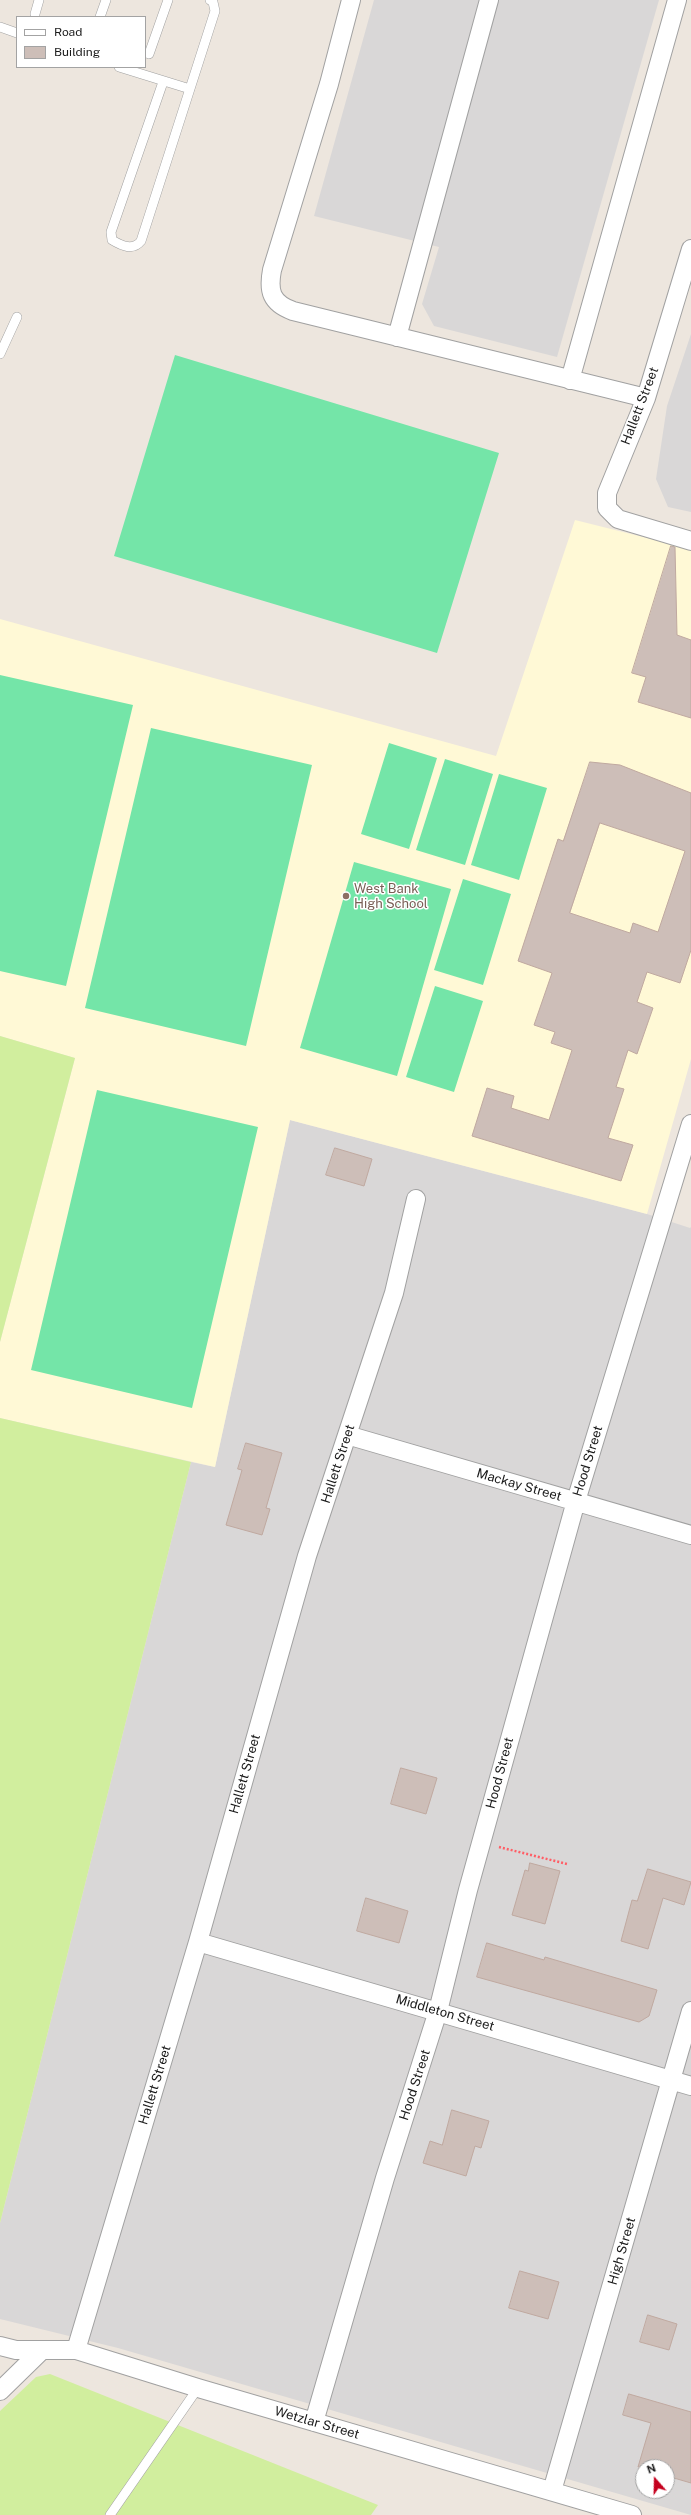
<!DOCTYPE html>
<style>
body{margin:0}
#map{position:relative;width:691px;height:2515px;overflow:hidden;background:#ede6de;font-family:"Public Sans",sans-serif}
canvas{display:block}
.legend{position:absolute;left:16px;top:16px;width:130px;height:52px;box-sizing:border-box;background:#fff;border:1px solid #a3a3a3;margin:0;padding:5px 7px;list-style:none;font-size:12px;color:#1a1a1a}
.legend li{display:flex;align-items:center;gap:8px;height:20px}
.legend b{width:20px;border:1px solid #a3a3a3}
.north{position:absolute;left:635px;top:2459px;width:40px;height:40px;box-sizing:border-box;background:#fff;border:1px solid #a3a3a3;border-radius:50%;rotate:340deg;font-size:11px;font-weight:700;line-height:16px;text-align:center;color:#1a1a1a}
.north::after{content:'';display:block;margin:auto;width:14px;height:18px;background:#c5001e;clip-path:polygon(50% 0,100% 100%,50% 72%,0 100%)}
</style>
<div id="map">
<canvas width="691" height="2515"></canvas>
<ul class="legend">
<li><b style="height:5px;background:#fff"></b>Road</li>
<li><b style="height:11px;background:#cdbeb8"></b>Building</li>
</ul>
<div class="north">N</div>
</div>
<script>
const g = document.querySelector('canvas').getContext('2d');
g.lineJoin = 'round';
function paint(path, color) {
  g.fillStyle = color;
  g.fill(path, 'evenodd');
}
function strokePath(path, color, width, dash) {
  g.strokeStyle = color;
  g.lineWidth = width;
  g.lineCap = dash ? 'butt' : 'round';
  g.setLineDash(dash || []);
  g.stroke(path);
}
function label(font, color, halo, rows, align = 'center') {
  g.font = font + ' "Public Sans",sans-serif';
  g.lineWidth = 3;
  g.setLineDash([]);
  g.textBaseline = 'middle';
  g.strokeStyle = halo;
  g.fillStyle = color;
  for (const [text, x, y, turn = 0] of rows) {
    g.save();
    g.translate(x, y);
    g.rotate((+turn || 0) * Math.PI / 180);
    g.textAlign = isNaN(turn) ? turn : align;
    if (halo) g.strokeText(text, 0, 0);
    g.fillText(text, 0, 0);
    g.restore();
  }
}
paint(new Path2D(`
 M374,0H659L557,357L434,326L422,304L439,247L314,216Z
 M691,334V512L668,507L656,479L667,406Z
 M290,1120L647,1214L690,1228L691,1227V2515L118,2348L0,2319V2223L191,1462L215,1467ZM643,2467H667V2491H643Z`), '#d9d7d7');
paint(new Path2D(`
 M575,520L691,549V1059L647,1214L290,1120L215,1467L0,1418V1342L75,1058L0,1036V619L496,756Z`), '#fff9d6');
paint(new Path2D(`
 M0,1036L75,1058L0,1342Z
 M0,1418L191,1462L0,2223Z
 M50,2374L378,2505L371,2515H0V2411L36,2377Z`), '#d1ee9e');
paint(new Path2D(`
 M175,355L499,453L437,653L114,556Z
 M0,675L133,705L66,986L0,971Z
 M151,728L312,765L246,1046L85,1008Z
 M389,743L437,758L409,849L361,834Z
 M445,759L493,774L465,865L416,850Z
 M499,774L547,788L519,880L471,865Z
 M354,862L451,889L397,1076L300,1048Z
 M463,879L511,894L483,985L434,970Z
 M435,986L483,1001L454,1092L406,1077Z
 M97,1090L258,1127L192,1408L31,1370Z`), '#74e5a8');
const building = new Path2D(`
 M671,546L675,547L677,635L691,640V718L638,702L646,677L632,673Z
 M590,762L620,765L691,793V950L680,983L647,972L637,1002L653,1008L637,1054L628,1050L616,1087L624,1089L608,1138L633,1145L621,1181L472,1136L487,1088L514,1096L511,1108L549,1120L572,1050L551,1043L555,1032L534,1025L552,973L518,961L558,839L563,841ZM600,823L685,851L658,932L633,923L630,933L570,913Z
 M335,1148L372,1159L364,1186L326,1175Z
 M246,1443L282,1453L266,1508L270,1509L262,1535L226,1525L242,1470L238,1469Z
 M401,1768L437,1778L426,1814L391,1804Z
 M530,1863L560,1871L545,1924L512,1915L525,1870L528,1871Z
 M648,1869L691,1882L684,1905L663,1898L648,1949L621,1941L632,1900L637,1901Z
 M366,1898L408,1911L399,1943L357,1931Z
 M487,1943L544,1960L545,1957L657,1990L649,2016L639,2022L477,1977Z
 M452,2110L489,2121L481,2148L475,2146L466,2176L423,2163L430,2141L442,2145Z
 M520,2271L559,2282L548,2319L509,2308Z
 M648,2315L677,2324L669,2350L640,2342Z
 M629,2394L691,2412V2483L667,2476V2467H638L651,2423L623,2415Z`);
paint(building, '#cdbeb8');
strokePath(building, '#c0a9a0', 1);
const service = new Path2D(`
 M35,14L39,0
 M100,17L106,0
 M0,27L17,33
 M149,54L168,0
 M119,67L190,89
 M163,82L111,232L112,240C122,246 133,251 141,241L215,11L213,2L210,0
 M0,354L17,317
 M110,2515L198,2388`);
const minor = new Path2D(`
 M351,0L329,84L272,270C268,291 271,303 293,311L646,398
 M691,249L646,398L607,493V508L618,519L691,541
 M397,337L489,0
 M570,380L677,0
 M347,1435L691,1535
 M198,1942L691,2086
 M0,2346L16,2350H76L198,2388L632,2515
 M76,2350L198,1942L307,1556L394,1293L416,1199
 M0,2391L41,2351
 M314,2422L385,2178L438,2011L468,1890L576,1501L691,1124
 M552,2491L691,2011`);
strokePath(service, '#a1a1a1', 10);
strokePath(minor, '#a1a1a1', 20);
strokePath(new Path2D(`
 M499,1847L567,1864`), '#ff5e66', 2.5, [2, 2]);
strokePath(service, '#fff', 9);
strokePath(minor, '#fff', 18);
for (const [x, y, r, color] of [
 [346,896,4,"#8d6e63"]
]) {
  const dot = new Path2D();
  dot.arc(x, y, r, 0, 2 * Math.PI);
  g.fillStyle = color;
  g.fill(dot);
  strokePath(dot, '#fff', 1.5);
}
label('13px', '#1a1a1a', '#fff', [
 ["Hallett Street",640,406,-69],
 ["Hood Street",588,1461,-73],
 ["Hallett Street",338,1464,-72],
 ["Mackay Street",519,1485,16],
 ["Hood Street",500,1773,-75],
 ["Hallett Street",245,1774,-74],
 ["Middleton Street",445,2013,16],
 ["Hallett Street",155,2085,-73],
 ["Hood Street",415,2085,-72],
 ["High Street",622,2251,-74],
 ["Wetzlar Street",317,2423,16]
]);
label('13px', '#785e54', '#fff', [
 ["West Bank",354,889],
 ["High School",354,904]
], 'left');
</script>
